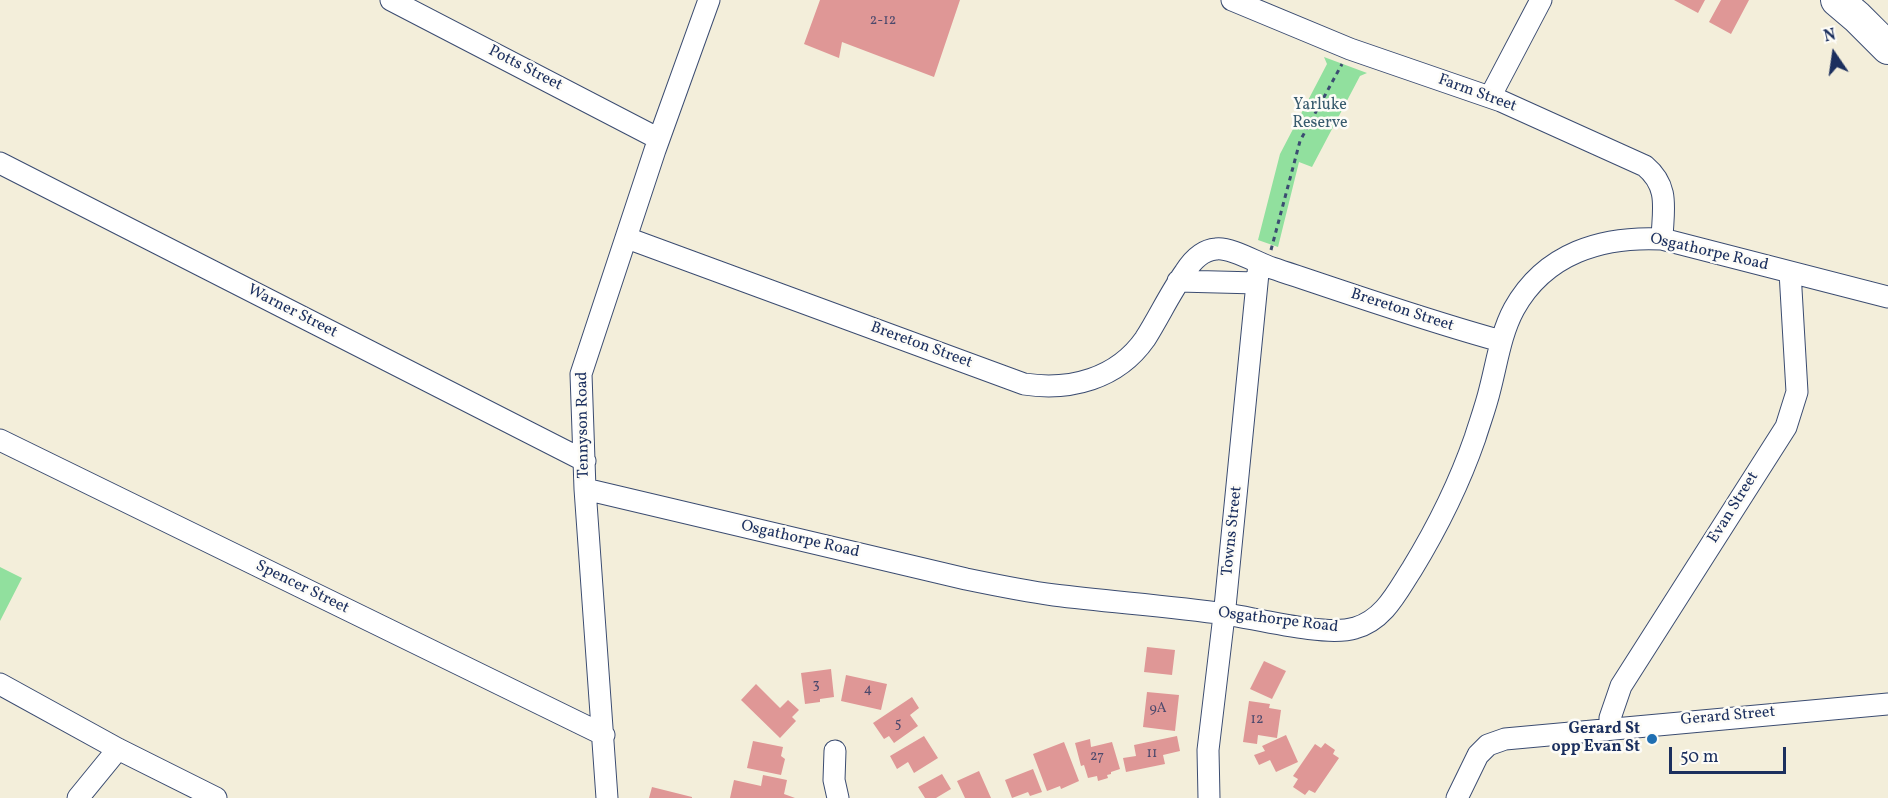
<!DOCTYPE html>
<style>
body{margin:0}
#map{position:relative;width:1888px;height:798px;overflow:hidden;background:#f3eeda;font-family:Vollkorn,serif}
canvas{display:block}
.north{position:absolute;left:1804px;top:24px;width:60px;height:60px;-webkit-text-stroke:4px #fdfcf7;paint-order:stroke;rotate:347deg;font-size:16px;font-weight:700;line-height:24px;text-align:center;color:#1b2f5e}
.north::after{content:'';display:block;margin:auto;width:21px;height:27px;background:#1b2f5e;clip-path:polygon(50% 0,100% 100%,50% 72%,0 100%)}
.scale{position:absolute;left:1669px;top:747px;width:117px;height:27px;box-sizing:border-box;border:3px solid #1b2f5e;border-top:0;padding-left:8px;font-size:18px;line-height:21px;white-space:nowrap;color:#1b2f5e;-webkit-text-stroke:4px #fdfcf7;paint-order:stroke}
</style>
<div id="map">
<canvas width="1888" height="798"></canvas>
<div class="north">N</div>
<div class="scale">50 m</div>
</div>
<script>
const g = document.querySelector('canvas').getContext('2d');
g.lineJoin = 'round';
function paint(path, color) {
  g.fillStyle = color;
  g.fill(path, 'evenodd');
}
function strokePath(path, color, width, dash) {
  g.strokeStyle = color;
  g.lineWidth = width;
  g.lineCap = dash ? 'butt' : 'round';
  g.setLineDash(dash || []);
  g.stroke(path);
}
function label(font, color, halo, rows, align = 'center') {
  g.font = font + ' Vollkorn,serif';
  g.lineWidth = 5;
  g.setLineDash([]);
  g.textBaseline = 'middle';
  g.strokeStyle = halo;
  g.fillStyle = color;
  for (const [text, x, y, turn = 0] of rows) {
    g.save();
    g.translate(x, y);
    g.rotate((+turn || 0) * Math.PI / 180);
    g.textAlign = isNaN(turn) ? turn : align;
    if (halo) g.strokeText(text, 0, 0);
    g.fillText(text, 0, 0);
    g.restore();
  }
}
paint(new Path2D(`
 M1324,57L1367,73L1360,76L1312,167L1299,162L1278,247L1258,240L1280,154L1327,64Z
 M0,567L22,578L0,621Z`), '#91e09e');
paint(new Path2D(`
 M820,0H960L934,77L842,42L839,58L804,44Z
 M1674,0H1705L1698,13Z
 M1721,0H1749L1731,34L1709,22Z
 M1147,647L1175,650L1172,675L1144,672Z
 M1264,661L1286,671L1272,699L1250,689Z
 M831,669L834,697L820,699V702L805,704L801,673Z
 M846,675L887,684L881,710L841,701Z
 M756,684L780,708L788,700L799,710L792,717L796,721L780,738L741,700Z
 M1147,692L1179,695L1175,731L1143,727Z
 M912,697L919,708L910,715L918,726L894,743L889,736L884,739L873,723Z
 M1249,701L1270,704L1269,708L1281,710L1277,738L1258,735L1257,744L1243,742Z
 M1286,735L1298,762L1276,772L1270,760L1259,765L1254,755L1265,751L1262,746Z
 M924,736L938,758L914,773L908,762L897,769L890,756Z
 M1177,736L1180,751L1163,755L1165,764L1126,772L1123,758L1136,756L1134,745Z
 M1090,739L1091,747L1112,742L1120,769L1111,772V774L1107,775L1108,778L1098,781L1097,776L1088,778L1084,765L1081,766L1075,743Z
 M753,741L783,747L781,756L785,759L781,775L747,768Z
 M1064,742L1079,781L1061,789L1060,786L1047,791L1033,754Z
 M1325,743L1335,750L1333,754L1339,758L1315,793L1309,790L1305,795L1293,787L1298,779L1293,776L1315,744L1321,748Z
 M1033,769L1042,792L1030,796L1028,792L1012,798L1005,780Z
 M979,771L991,798H965L957,781Z
 M942,774L951,789L936,798H925L918,787Z
 M763,775L787,780L784,794L795,798H730L734,780L761,786Z
 M652,787L692,797V798H649Z`), '#df9796');
const minor = new Path2D(`
 M391,0L659,139
 M1232,0L1350,49L1501,101L1645,166C1670,187 1663,209 1662,239
 M1490,97L1541,0
 M0,163L585,461
 M627,238L1024,384C1070,391 1117,379 1145,339C1159,317 1170,293 1185,272C1192,261 1202,250 1216,249C1231,247 1257,263 1272,268C1348,293 1424,320 1501,341
 M1178,281L1257,283
 M0,440L604,735
 M585,489L966,579C995,585 1024,591 1054,595C1111,602 1169,606 1226,614C1258,619 1327,637 1355,628C1384,620 1397,592 1412,569C1437,528 1459,484 1475,438C1480,422 1486,406 1490,389C1497,362 1501,333 1514,309C1545,253 1602,236 1662,239L1888,297
 M0,684L118,749L216,798
 M1610,728V718L1621,686L1786,427L1797,392L1790,272
 M835,751L834,780L838,798
 M78,798L118,749
 M607,798L585,489L581,374L655,150L709,0
 M1209,798L1208,750L1225,607L1259,263
 M1457,798L1478,755L1488,745L1505,739L1888,704`);
const highway = new Path2D(`
 M1837,0L1857,17L1888,48`);
strokePath(minor, '#3b4c71', 23);
strokePath(highway, '#3b4c71', 34);
strokePath(new Path2D(`
 M1271,250L1300,141L1342,64`), '#3b4c71', 3, [4.5, 4.5]);
strokePath(minor, '#fff', 21);
strokePath(highway, '#fff', 32);
for (const [x, y, r, color] of [
 [1652,739,6,"#1f6fb2"]
]) {
  const dot = new Path2D();
  dot.arc(x, y, r, 0, 2 * Math.PI);
  g.fillStyle = color;
  g.fill(dot);
  strokePath(dot, '#fdfcf7', 2);
}
label('14px', '#4c496c', null, [
 ["2-12",883,21],
 ["3",816,685],
 ["4",868,690],
 ["9A",1158,709],
 ["12",1257,720],
 ["5",898,724],
 ["11",1152,754],
 ["27",1097,757]
]);
label('16px', '#1b2f5e', '#fdfcf7', [
 ["Potts Street",525,69,27],
 ["Farm Street",1477,94,20],
 ["Osgathorpe Road",1709,253,13],
 ["Brereton Street",1402,311,18],
 ["Warner Street",292,312,27],
 ["Brereton Street",921,346,20],
 ["Tennyson Road",584,425,-91],
 ["Evan Street",1734,508,-58],
 ["Towns Street",1233,531,-84],
 ["Osgathorpe Road",800,540,13],
 ["Spencer Street",302,588,26],
 ["Osgathorpe Road",1278,621,7],
 ["Gerard Street",1728,717,-5]
]);
label('16px', '#385b6e', '#fdfcf7', [
 ["Yarluke",1320,106],
 ["Reserve",1320,124]
]);
label('bold 16px', '#1b2f5e', '#fdfcf7', [
 ["Gerard St",1640,730],
 ["opp Evan St",1640,748]
], 'right');
</script>
